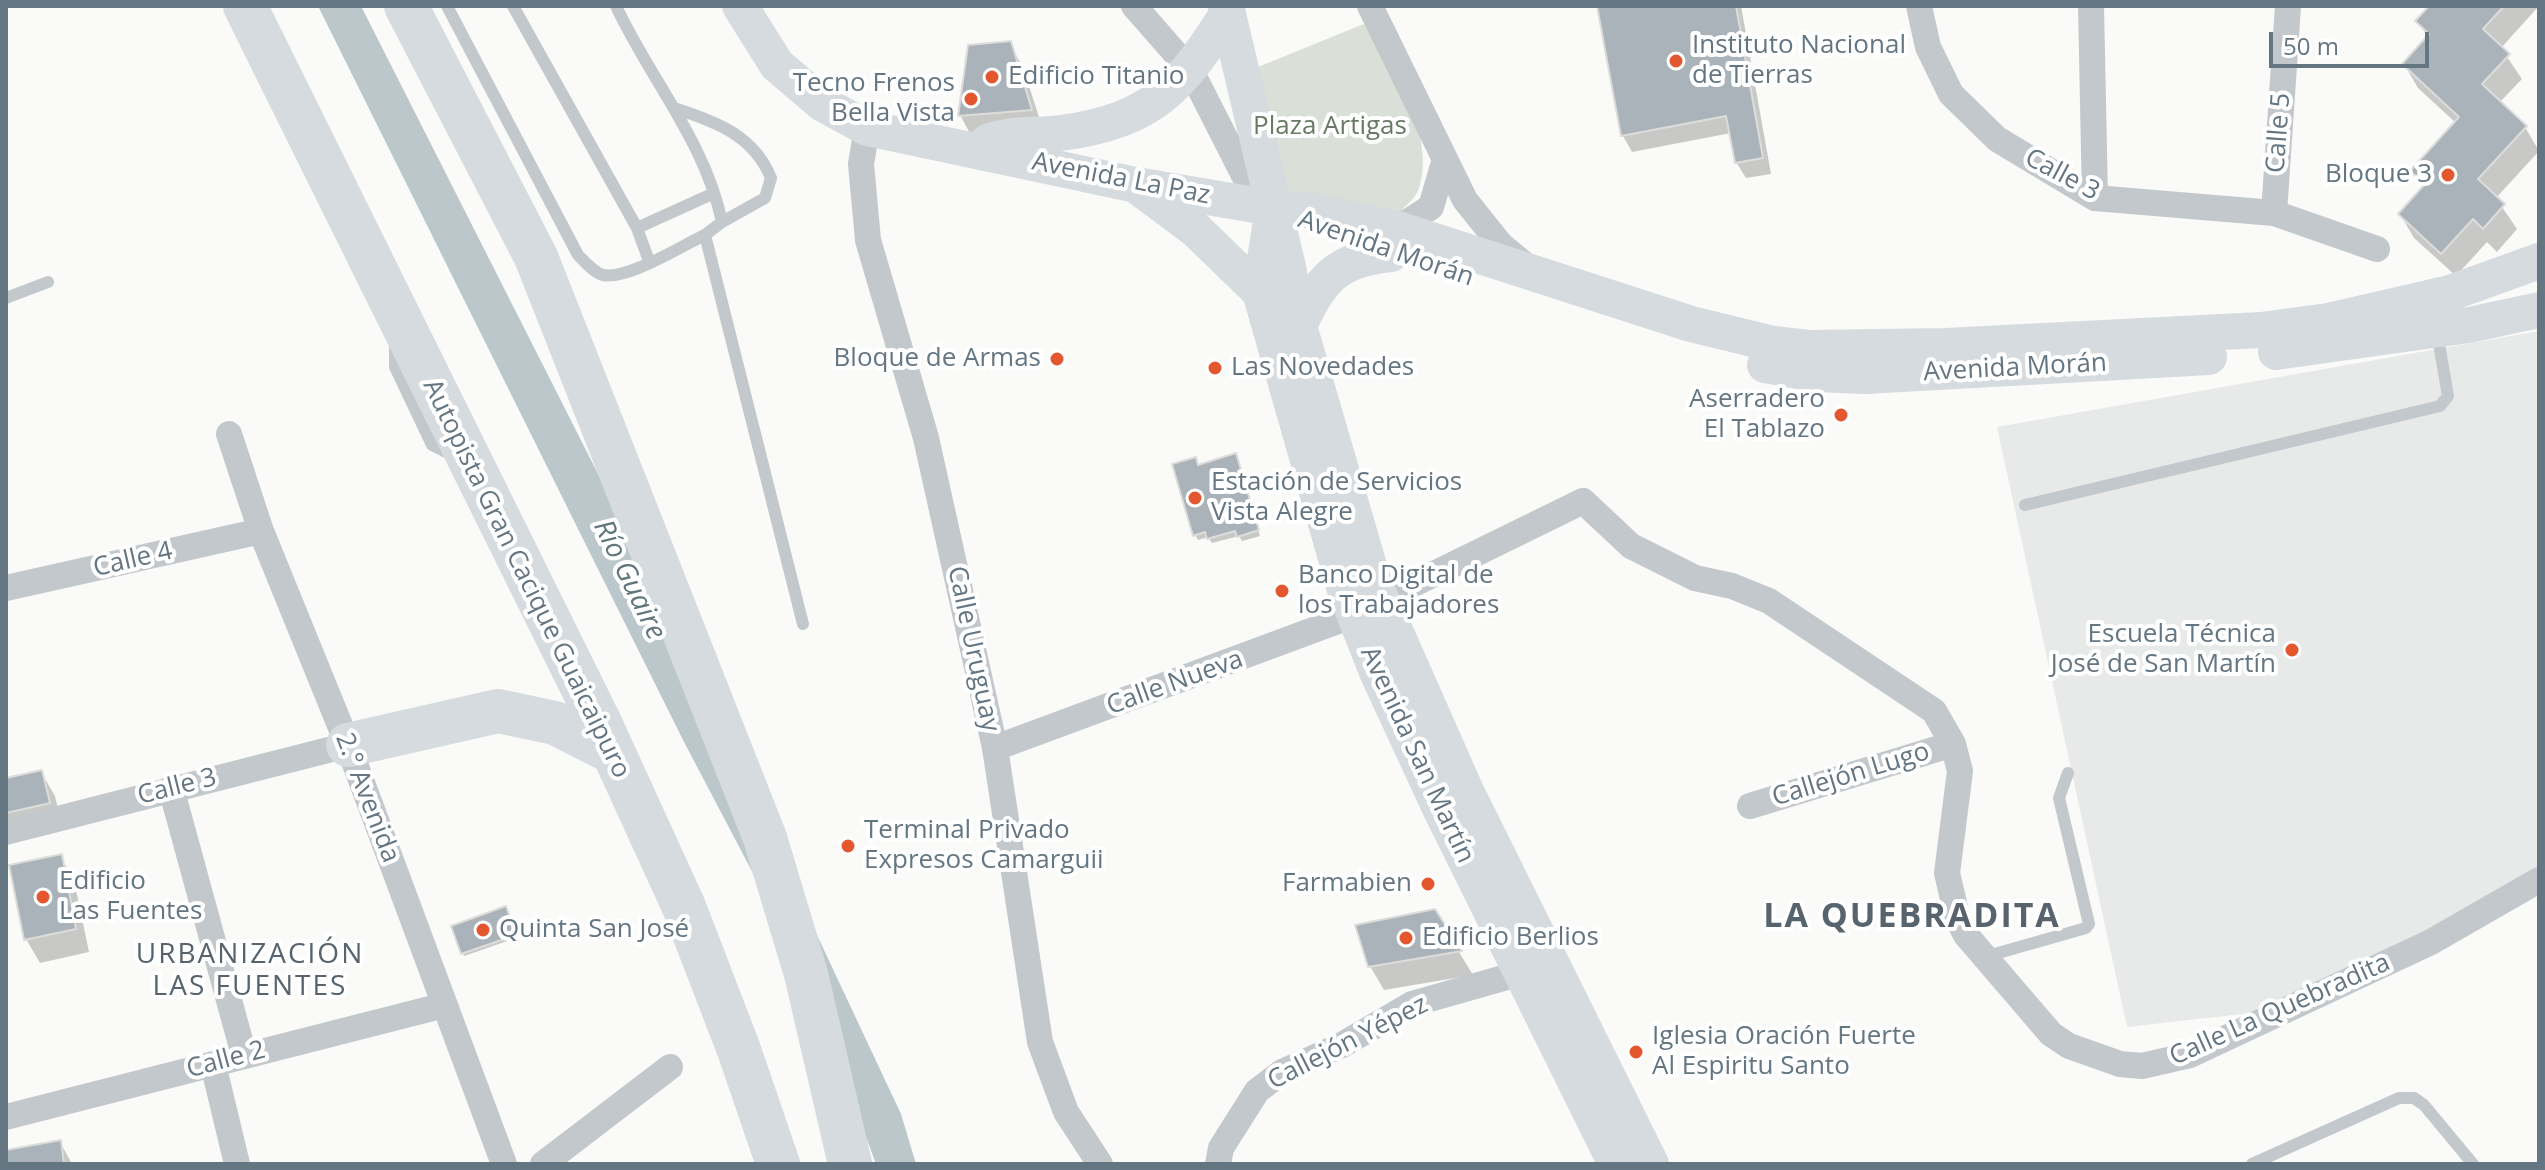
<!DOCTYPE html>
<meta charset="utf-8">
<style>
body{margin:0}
#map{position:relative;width:2545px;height:1170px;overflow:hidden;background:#fafaf8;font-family:"Open Sans",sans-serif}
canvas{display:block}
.frame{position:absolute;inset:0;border:8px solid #657683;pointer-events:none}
.scale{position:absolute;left:2269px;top:32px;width:160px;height:36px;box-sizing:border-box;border:4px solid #657683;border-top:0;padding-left:10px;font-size:24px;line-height:28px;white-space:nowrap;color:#657683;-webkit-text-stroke:6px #fff;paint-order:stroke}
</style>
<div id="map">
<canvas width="2545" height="1170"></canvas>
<div class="frame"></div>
<div class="scale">50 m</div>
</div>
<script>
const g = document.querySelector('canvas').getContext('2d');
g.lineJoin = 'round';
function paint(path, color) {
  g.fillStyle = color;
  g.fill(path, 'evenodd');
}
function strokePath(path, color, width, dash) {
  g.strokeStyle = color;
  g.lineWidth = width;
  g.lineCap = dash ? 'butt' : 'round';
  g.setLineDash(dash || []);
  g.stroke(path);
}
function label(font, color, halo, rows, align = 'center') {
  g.font = font + ' "Open Sans",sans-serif';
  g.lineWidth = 8;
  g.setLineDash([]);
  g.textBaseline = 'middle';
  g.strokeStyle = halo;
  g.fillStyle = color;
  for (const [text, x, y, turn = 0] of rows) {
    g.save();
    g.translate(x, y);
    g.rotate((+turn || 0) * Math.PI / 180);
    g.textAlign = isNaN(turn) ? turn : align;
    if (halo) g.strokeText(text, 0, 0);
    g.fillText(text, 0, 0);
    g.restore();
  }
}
paint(new Path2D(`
 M2539,331V873L2270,1011L2127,1027L1997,427Z`), '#e8e9e9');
paint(new Path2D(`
 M1376,19C1394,65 1436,139 1419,188C1417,197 1406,205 1400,212L1262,194L1231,78Z`), '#dadfd7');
paint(new Path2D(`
 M318,6H361L630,537L901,1114L916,1164H876L806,974L683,740Z`), '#bbc7cb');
paint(new Path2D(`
 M1599,6H1741L1771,174L1746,178L1736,162L1731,133L1632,152L1623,136Z
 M2431,6H2539L2501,48L2522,79L2499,103L2525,127L2539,151L2496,198L2517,229L2497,252L2487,242L2456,276L2414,238L2400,214L2423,189L2412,171L2456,123L2418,88L2404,64L2428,38L2418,21Z
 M1009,43L1023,67L1044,133L973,139L960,115Z
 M1235,455L1260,536L1242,541L1239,536L1212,543L1208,537L1198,540L1195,535V459L1199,467Z
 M41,772L55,796L62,827L6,823V780Z
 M60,856L74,880L89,952L40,963L26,939Z
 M1434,911L1473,975L1384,990L1370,966Z
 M507,912L516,938L464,956L463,953Z
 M60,1142L72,1164H6V1152Z`), '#0003');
const building = new Path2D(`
 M1597,6H1736L1763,158L1735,163L1726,116L1621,136Z
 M2429,6H2504L2483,29L2510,54L2482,84L2527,126L2478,179L2505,204L2483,229L2473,219L2441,254L2398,214L2425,184L2410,171L2459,117L2402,64L2429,34L2415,21Z
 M1011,41L1032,110L958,116L968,45Z
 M1236,453L1259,530L1237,537L1235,531L1207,539L1205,532L1193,536L1172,464L1196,457L1198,465Z
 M42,770L50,803L6,813V778Z
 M62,854L76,929L24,940L9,865Z
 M506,906L516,935L461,954L451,926Z
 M1435,909L1462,951L1368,967L1355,925Z
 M61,1140L64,1164H6V1150Z`);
paint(building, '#aab3b9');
strokePath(building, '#dcdcda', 2);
strokePath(new Path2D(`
 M447,6L578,255C585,262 593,272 603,275C628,280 681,246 705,235
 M513,6L637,228L649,261
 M616,6C650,79 705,141 722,222L705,235L803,624
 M677,109C717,122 754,136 771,178L765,198L722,222
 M637,228L712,194
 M6,298L48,282
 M395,344V367L432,445L454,456
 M2025,505L2440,406L2448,396L2437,332
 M1984,957L2086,928L2089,924L2059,798L2068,773
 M2252,1164L2399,1098H2414L2424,1105L2473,1164`), '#c3c8cc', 12);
strokePath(new Path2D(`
 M1134,6L1191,71L1249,185L1273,208
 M1370,6L1465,200L1501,245L1524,264
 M1919,6L1928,47L1951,94L1997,139L2095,198L2274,213L2377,249
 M2091,6L2095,198
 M867,128L861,164L868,240L926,438L995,748L1040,1042L1066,1112L1100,1164
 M2274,213L2288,6
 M1397,229L1431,207L1445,159
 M229,434L261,531L348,745L504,1164
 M6,588L261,531
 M1381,600L1583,501L1631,546L1695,578L1732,586L1769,601L1934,711L1953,744L1960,771L1947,873L1958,920L1966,935L2051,1034L2069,1046L2120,1064L2142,1066L2190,1055L2431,942L2539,880
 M995,748L1354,615
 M171,788L244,1055
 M1750,806L1953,744
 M6,832L348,745
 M213,1064L237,1164
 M6,1117L445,1005
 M543,1164L670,1067
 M1218,1164L1221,1148L1257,1091L1282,1072L1342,1045L1412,1004L1521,973`), '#c3c8cc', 26);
strokePath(new Path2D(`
 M740,6L777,65L823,104L867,128L1136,185L1273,208L1309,210L1397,229L1691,324L1773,344L1809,348L1946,346L2261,330L2328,321L2450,293L2539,261
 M1226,6L1288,267L1299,326L1374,583L1466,791L1651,1164
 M988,142C1010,133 1037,136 1061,133C1154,120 1180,88 1228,13
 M1137,186L1196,230L1260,292
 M1271,221L1260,292L1346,593L1377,672L1438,804L1616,1164
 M1299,326C1320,279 1337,259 1391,254
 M2276,352L2469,325L2539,310
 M1765,365L1815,374L1865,376L2209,357`), '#d6dbdf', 36);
strokePath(new Path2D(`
 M245,6L599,721L684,907L739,1050L778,1164
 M406,6L536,257L765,838L806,974L850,1164
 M348,745L498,711L555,723L612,752`), '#d6dbdf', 44);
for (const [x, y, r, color] of [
 [1676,61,8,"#e4572e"],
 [992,77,8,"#e4572e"],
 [971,99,8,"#e4572e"],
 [2448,175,8,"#e4572e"],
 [1057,359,8,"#e4572e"],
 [1215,368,8,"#e4572e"],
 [1841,415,8,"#e4572e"],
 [1195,498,8,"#e4572e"],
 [1282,591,8,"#e4572e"],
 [2292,650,8,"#e4572e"],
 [848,846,8,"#e4572e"],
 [1428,884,8,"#e4572e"],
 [43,897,8,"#e4572e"],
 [483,930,8,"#e4572e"],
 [1406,938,8,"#e4572e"],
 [1636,1052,8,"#e4572e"]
]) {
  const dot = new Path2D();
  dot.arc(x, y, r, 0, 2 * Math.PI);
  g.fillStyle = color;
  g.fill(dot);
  strokePath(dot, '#fff', 3);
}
label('26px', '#657683', '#fff', [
 ["Instituto Nacional",1692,46],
 ["de Tierras",1692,76],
 ["Edificio Titanio",1008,77],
 ["Tecno Frenos",955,84,"right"],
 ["Bella Vista",955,114,"right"],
 ["Bloque 3",2432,175,"right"],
 ["Bloque de Armas",1041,359,"right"],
 ["Las Novedades",1231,368],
 ["Aserradero",1825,400,"right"],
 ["El Tablazo",1825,430,"right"],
 ["Estación de Servicios",1211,483],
 ["Vista Alegre",1211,513],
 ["Banco Digital de",1298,576],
 ["los Trabajadores",1298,606],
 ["Escuela Técnica",2276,635,"right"],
 ["José de San Martín",2276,665,"right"],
 ["Terminal Privado",864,831],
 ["Expresos Camarguii",864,861],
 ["Edificio",59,882],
 ["Las Fuentes",59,912],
 ["Farmabien",1412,884,"right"],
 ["Quinta San José",499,930],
 ["Edificio Berlios",1422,938],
 ["Iglesia Oración Fuerte",1652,1037],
 ["Al Espiritu Santo",1652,1067]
], 'left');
label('26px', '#687a64', '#fff', [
 ["Plaza Artigas",1330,127]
]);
label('26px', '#657683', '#fff', [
 ["Calle 5",2279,133,-86],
 ["Calle 3",2062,175,28],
 ["Avenida La Paz",1121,179,11],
 ["Avenida Morán",1386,249,19],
 ["Avenida Morán",2015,368,-3],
 ["Calle 4",133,560,-13],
 ["Autopista Gran Cacique Guaicaipuro",526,579,64],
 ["Calle Uruguay",973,649,78],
 ["Calle Nueva",1175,683,-20],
 ["Avenida San Martín",1417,755,65],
 ["Callejón Lugo",1851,775,-17],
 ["Calle 3",177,787,-14],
 ["2.° Avenida",367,798,69],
 ["Calle La Quebradita",2280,1010,-24],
 ["Callejón Yépez",1348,1043,-27],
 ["Calle 2",226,1060,-15]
]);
label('italic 28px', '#60757c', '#fff', [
 ["Río Guaire",629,580,64]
]);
g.letterSpacing = '2px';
label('28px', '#57646e', '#fff', [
 ["URBANIZACIÓN",250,955],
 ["LAS FUENTES",250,987]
]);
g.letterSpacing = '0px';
g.letterSpacing = '2px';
label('bold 34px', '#57646e', '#fff', [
 ["LA QUEBRADITA",1912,917]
]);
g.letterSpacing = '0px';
</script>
